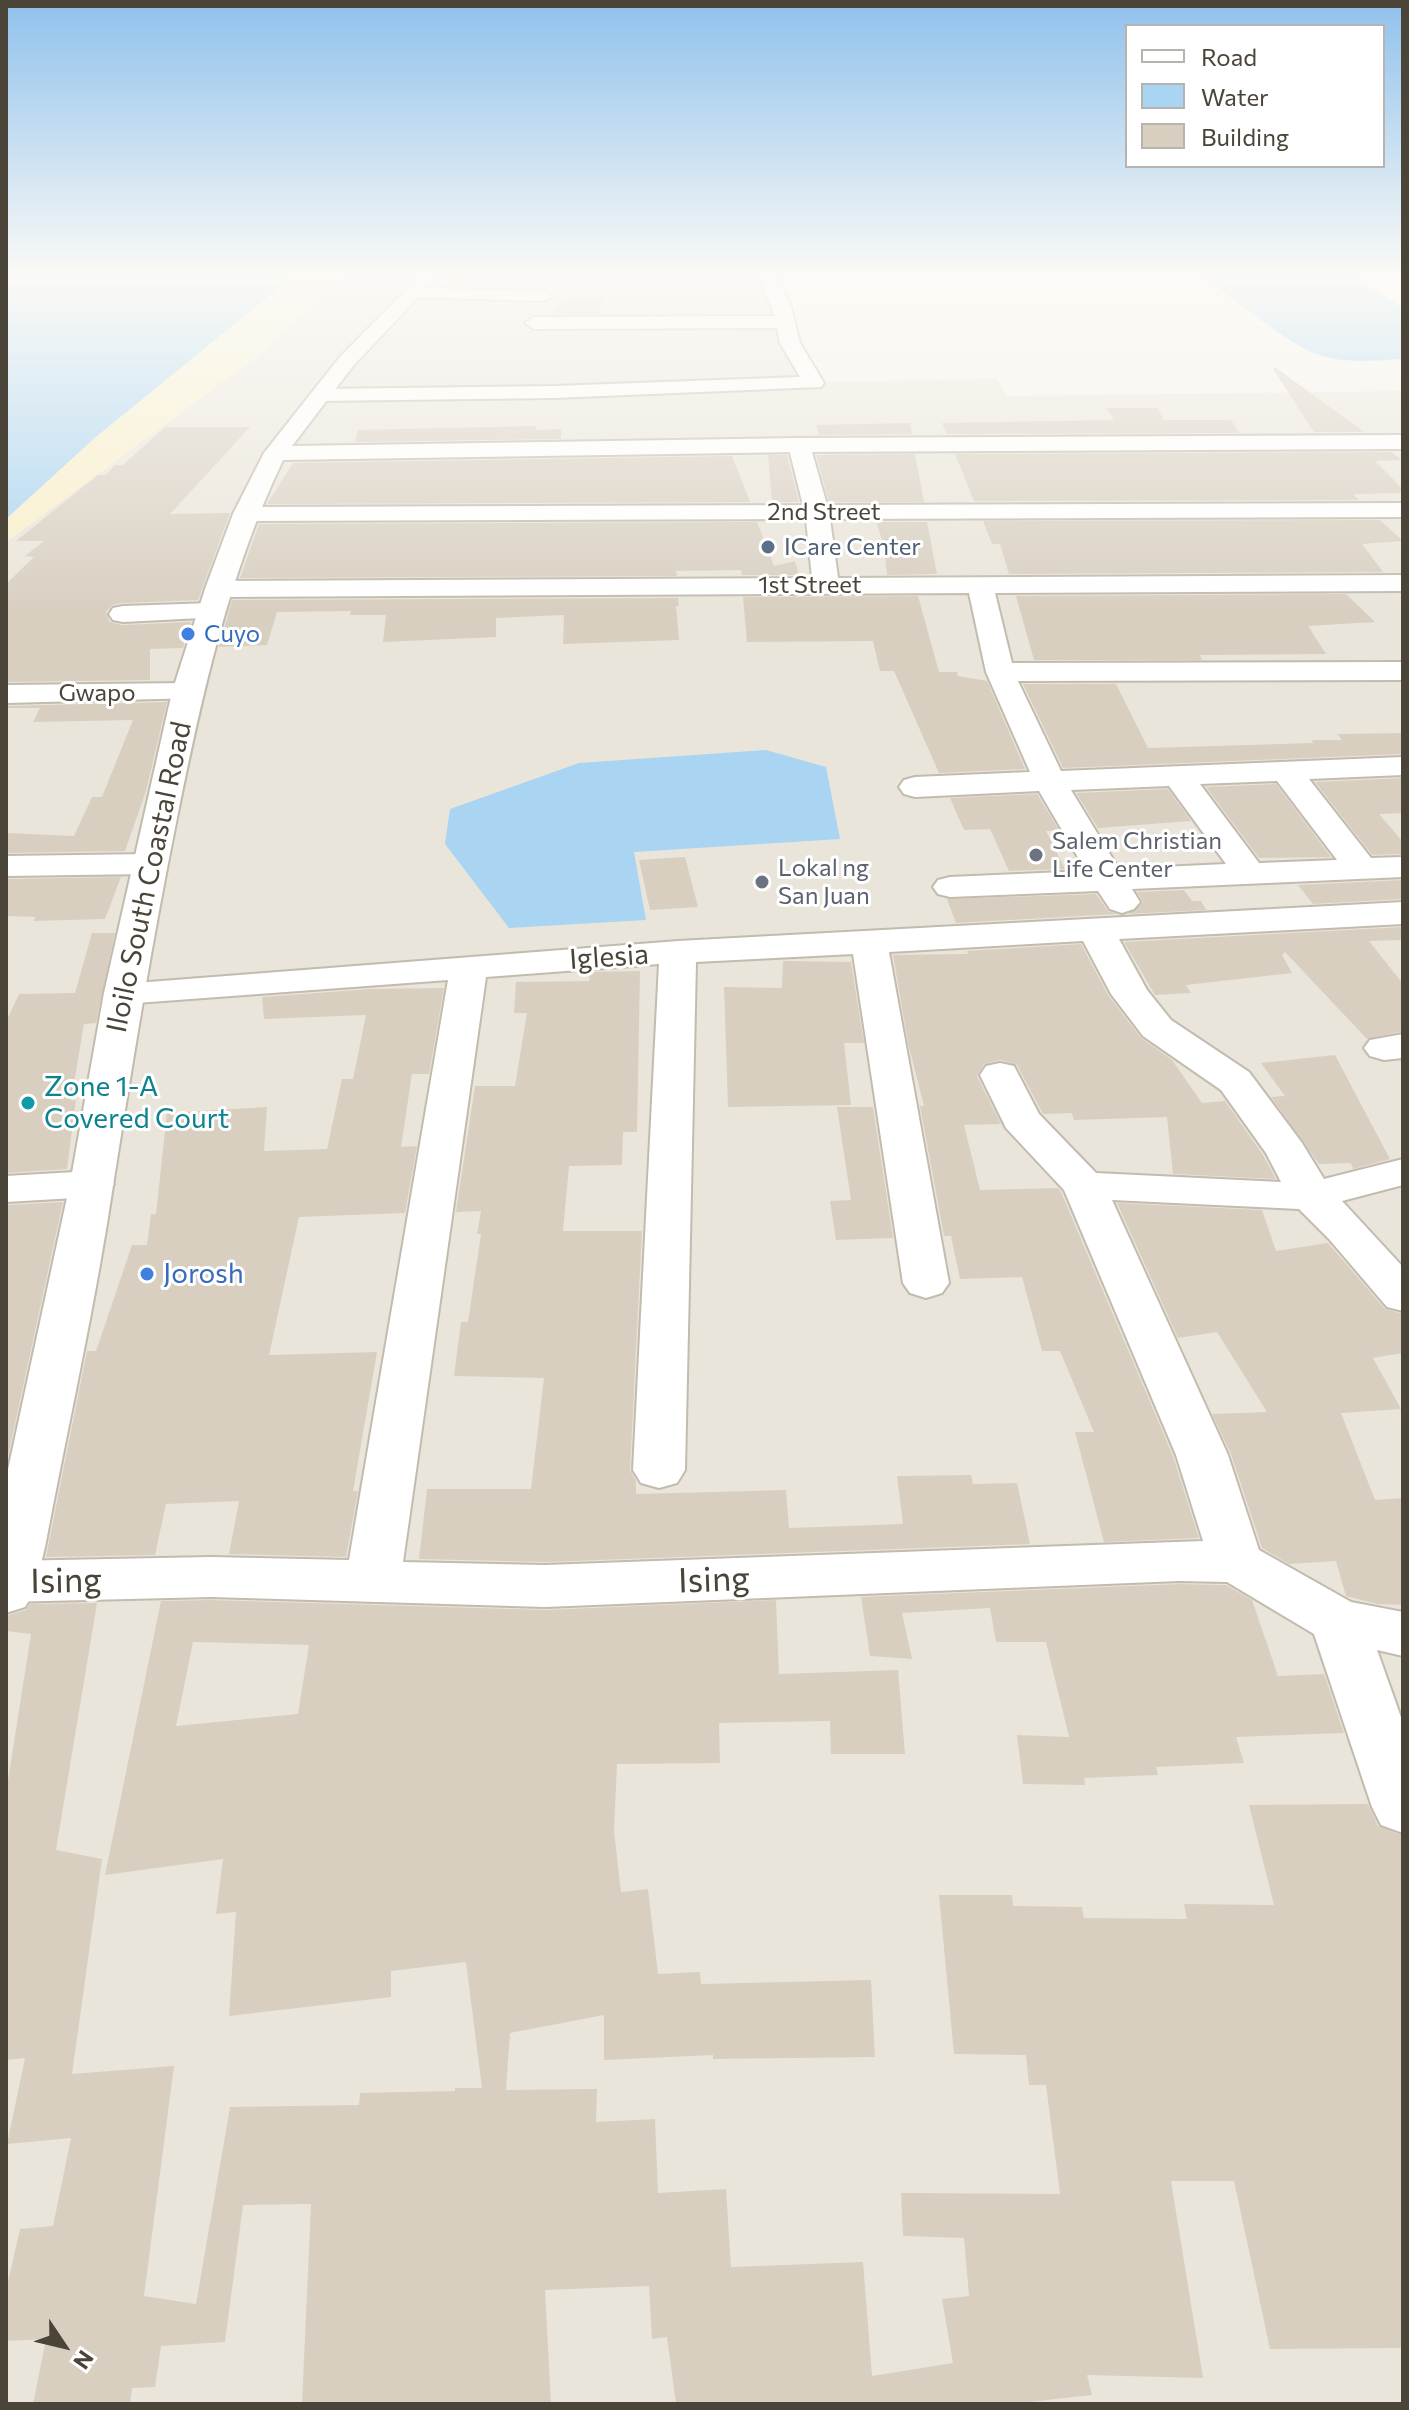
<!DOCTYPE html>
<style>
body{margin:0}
#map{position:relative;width:1409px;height:2410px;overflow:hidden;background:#f6f3ec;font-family:Commissioner,sans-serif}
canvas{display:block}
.frame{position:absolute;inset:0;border:8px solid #4b4439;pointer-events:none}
.legend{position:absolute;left:1125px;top:24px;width:260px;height:144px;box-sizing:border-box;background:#fff;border:2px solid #b7b4b0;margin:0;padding:10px 14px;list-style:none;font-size:24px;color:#4b4439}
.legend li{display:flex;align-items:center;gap:16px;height:40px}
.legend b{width:40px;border:2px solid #b7b4b0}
.north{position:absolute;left:24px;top:2306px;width:80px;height:80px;-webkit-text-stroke:6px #fff;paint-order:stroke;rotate:125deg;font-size:22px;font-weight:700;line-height:32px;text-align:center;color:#4b4439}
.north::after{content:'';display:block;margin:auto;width:28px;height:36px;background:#4b4439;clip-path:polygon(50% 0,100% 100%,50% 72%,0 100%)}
</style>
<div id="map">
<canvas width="1409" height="2410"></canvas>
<div class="frame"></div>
<ul class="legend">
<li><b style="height:10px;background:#fff"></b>Road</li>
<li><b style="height:22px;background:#a9d4f2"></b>Water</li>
<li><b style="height:22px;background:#d8cfc1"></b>Building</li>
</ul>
<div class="north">N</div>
</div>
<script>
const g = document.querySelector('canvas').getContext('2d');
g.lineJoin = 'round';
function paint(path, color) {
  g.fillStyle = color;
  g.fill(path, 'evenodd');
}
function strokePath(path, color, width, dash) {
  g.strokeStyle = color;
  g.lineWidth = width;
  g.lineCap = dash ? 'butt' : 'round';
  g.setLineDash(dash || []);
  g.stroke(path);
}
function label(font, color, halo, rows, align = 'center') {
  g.font = font + ' Commissioner,sans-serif';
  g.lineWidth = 6;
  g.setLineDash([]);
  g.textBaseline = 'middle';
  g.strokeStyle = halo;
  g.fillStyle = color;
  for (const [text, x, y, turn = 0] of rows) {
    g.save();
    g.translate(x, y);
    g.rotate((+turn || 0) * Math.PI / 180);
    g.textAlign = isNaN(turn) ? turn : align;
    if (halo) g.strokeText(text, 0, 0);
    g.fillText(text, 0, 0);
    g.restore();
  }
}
paint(new Path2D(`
 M345,275H773L821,382L996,379L1008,396L1403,391V2404H6V542L256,357Z`), '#eae5da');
paint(new Path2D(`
 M295,275H345L256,357L6,542V519L97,436Z`), '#f9efc9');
paint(new Path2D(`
 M6,275H295L97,436L6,519Z
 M1198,275H1352L1403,308V359C1377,360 1348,364 1322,356C1285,345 1235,296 1198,275Z
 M766,750L826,767L840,839L634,852L646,920L509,928L445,844L450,809L579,763Z`), '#a9d4f2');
paint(new Path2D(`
 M562,298H605L599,314H553Z
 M1275,367L1364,432H1314L1273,369Z
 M1106,408H1157L1164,420H1231L1239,433L947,434L942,423L1114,420Z
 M910,423L912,434L819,435L816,425Z
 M537,426L535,430L561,429V439L355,442L358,430Z
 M165,427H250L170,514L230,513L198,600L122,603L112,605L106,612L110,622L122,625L191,622L183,648L150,649V680L6,682V584L34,557L25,556L44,541H16L98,475H106L115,465H123Z
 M1391,452L1402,460L1375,461L1403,489V493L1353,494L1359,500L974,501L955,454Z
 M915,454L924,502H829L816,455Z
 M768,455H787L799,502H772Z
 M732,456L750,502L267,504L293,463Z
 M1380,520L1403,541L1362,544L1383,572L1009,574L1000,544H992L983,521Z
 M757,522L774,566L795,561L799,575H742L741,570L676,571L677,576L240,578L259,524Z
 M876,522H927L937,574L887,575L884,545Z
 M1346,594L1375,622L1308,626L1326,654L1200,655L1202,660H1034L1016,596Z
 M918,596L939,672H957L958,676L987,681L1025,769L939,773L894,671H880L873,641L747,642L743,597Z
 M678,598L679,606H676L679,640L563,644L564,615L496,618V637L383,642L386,615H350L351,611L277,612L267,645L219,647L232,600Z
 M1023,684H1116L1148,748L1313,743L1312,740H1342L1337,734L1403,733V754L1063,768Z
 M167,702L146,791L125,851H129L6,853V833L74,836L92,797H102L133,720L33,722L40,708H6V706Z
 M1403,778V813L1379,814L1403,842V854L1372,855L1315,782Z
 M1276,784L1331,857L1259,858L1206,787Z
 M1168,789L1191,821L1098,828L1076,793Z
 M1037,794L1059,830L1046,831L1065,869L1009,871L990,829L964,830L950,798Z
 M685,857L698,907L650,910L639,860Z
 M121,877L105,919L33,921L36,917L6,916V879Z
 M1403,880V899L1313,904L1298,885Z
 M1184,890L1192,901H1201L1206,910L1129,914L1143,902L1137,892Z
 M1096,894L1108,911L1117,914L956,923L947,899Z
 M1403,927V940L1369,941L1403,984V1031L1367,1039L1285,952L1282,955L1292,973L1186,985L1191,993L1155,995L1124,942Z
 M92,933H115L96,1023L84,1024L71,1101L76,1100L67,1169L6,1173V1022L19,994L75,993Z
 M1081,944L1108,995L1141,1038L1172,1060L1202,1103L1225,1101L1263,1155L1276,1179L1173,1174L1167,1117L1074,1120L1072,1113L1043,1114L1017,1065L1001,1060L984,1064L977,1076L1001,1124L964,1125L980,1190L1058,1188L1061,1192L1173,1456L1199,1538L1104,1542L1075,1432H1094L1060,1351H1042L1022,1277L960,1279L951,1236H944L920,1106H924L908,1043L893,955L968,954L967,951Z
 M783,961L851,962L864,1043H844L851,1105L728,1107L724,987L782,988Z
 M640,971L637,1132H623L622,1165L569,1166L563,1231H642L630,1470L636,1481V1494L786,1490L789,1528L903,1524L897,1476L971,1475L973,1484L1017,1483L1030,1544L545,1562L419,1559L427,1489H531L544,1378L454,1376L461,1322H468L481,1234H477L481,1211L456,1212L475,1086H515L527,1013H514L516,982L589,981L590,972Z
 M444,988L429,1074H412L401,1147L417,1146L405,1213L299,1217L269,1355L377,1352L353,1491H358L346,1557L229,1554L239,1501L166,1504L155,1555L46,1557L87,1351H96L132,1245H147L151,1214H156L167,1113L267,1107L264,1151L327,1149L342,1079H353L366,1015L264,1019L262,997L371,989Z
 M1335,1055L1383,1146L1390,1159L1353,1169L1351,1163L1319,1164L1271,1097L1285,1096L1261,1063Z
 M837,1107H873L893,1238L836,1240L830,1201L851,1200Z
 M63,1202L6,1465V1205Z
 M1117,1203L1262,1210L1276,1251L1328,1243L1385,1309L1403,1314V1353L1373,1358L1401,1409L1341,1413L1375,1500L1403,1498V1605L1377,1604L1346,1596L1336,1561L1289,1564L1262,1548L1231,1454L1212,1414L1267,1412L1217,1332L1178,1338Z
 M1179,1584L1226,1585L1252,1600L1278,1676L1324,1674L1344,1733L1236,1737L1244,1763L1156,1767L1158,1775L1084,1778L1085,1785L1023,1784L1017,1735L1069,1737L1046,1642H996L990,1608L902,1613L912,1659L870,1656L861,1597Z
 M211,1600L545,1610L776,1600L779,1674L898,1670L905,1754H831L830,1721L719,1723L720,1763L617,1764L614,1831L621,1892L648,1889L658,1974L700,1972L701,1984L871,1980L875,2057L713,2059V2055L604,2060V2015L510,2033L506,2090L597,2089L596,2122L655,2119L658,2193L726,2189L731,2267L863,2262L872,2376L953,2363L942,2299L969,2296L964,2238L903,2236L901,2193L1060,2194L1046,2085H1029L1026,2055L954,2054L939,1895H1012L1013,1906L1082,1907L1084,1918L1187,1919L1184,1904L1274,1905L1249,1805L1368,1804L1378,1826L1403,1836V2348L1270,2349L1234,2181H1171L1203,2378L1087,2375L1092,2395L1011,2404H676L667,2337L652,2339L649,2286L545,2290L551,2404H302L311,2204L243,2205L225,2342L161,2346L155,2387L132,2388L130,2404H33L46,2339L6,2341V2291L20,2229L53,2226L71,2138L7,2144L25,2058L6,2060V1793L31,1634L6,1631V1616L26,1610L30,1604L97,1603L56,1850L102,1859L72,2074L174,2066L144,2296L196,2304L230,2107L359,2105L360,2093L455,2091V2088H482L466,1962L391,1971V1997L229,2016L236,1912L216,1914L223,1859L105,1875L161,1601ZM193,1642L309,1645L298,1714L176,1726Z`), '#d8cfc1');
const minor = new Path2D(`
 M758,275H776L791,307L800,343L824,383L821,387L554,398L320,401L310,395L320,389L554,386L800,377L780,343L777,328L534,329L525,323L534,317L775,316Z
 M413,288L544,291L553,296L544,301L407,297L404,293Z
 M799,438L810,445L827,505L1403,503V517L830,519L838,578L1403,575V591L995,593L1012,663L1403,662V680L1018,681L1061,771L1403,757V775L1309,779L1371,858L1403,857V877L1132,889L1140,902L1134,909L1122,913L1110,909L1098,891L950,897L938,894L933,887L938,880L950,877L1086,871L1039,791L915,797L904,794L899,787L904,780L915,777L1030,772L986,672L969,593L218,597L209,595L205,589L209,583L218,581L812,578L806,519L245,521L236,519L233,514L236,509L245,507L803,505L788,445ZM1277,781L1337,860L1259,863L1200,784ZM1169,786L1226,864L1119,869L1071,790Z
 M211,603L221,605L224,611L221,617L123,622L113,620L109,614L113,608L123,606Z
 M187,683L197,686L202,692L197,698L6,703V685Z
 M150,854L162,857L167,864L162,871L150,874L6,876V856Z
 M1403,902V924L1119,939L1147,990L1171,1020L1249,1072L1302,1143L1324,1179L1403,1159V1185L1342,1201L1403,1267V1311L1387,1307L1329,1239L1299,1209L1112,1200L1228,1455L1259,1550L1351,1602L1403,1612V1656L1377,1650L1403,1723V1833L1381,1825L1372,1807L1314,1634L1227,1582L1179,1581L545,1607L211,1597L6,1602L8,1561L211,1557L349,1560L448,980L123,1004L110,1001L104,993L110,985L678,941ZM1083,941L1111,994L1143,1036L1221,1090L1266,1153L1281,1182L1096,1173L1039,1114L1014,1066L1000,1063L986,1066L980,1075L1006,1128L1064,1190L1176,1455L1203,1541L545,1565L403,1562L486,977L659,964L633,1470L641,1483L659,1488L677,1483L685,1470L696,962L853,954L903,1283L910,1293L926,1298L942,1293L949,1283L889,952Z
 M1403,1034V1058L1384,1060L1370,1056L1364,1048L1370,1040Z
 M92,1171L107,1175L114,1184L107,1193L92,1197L6,1202V1176Z`);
const tertiary = new Path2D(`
 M421,275H439L353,366L292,446L799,438L1403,435V449L799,452L283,460C228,575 201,698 176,823C152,941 133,1060 114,1179C96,1302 68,1425 45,1547L34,1592L25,1607L6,1613V1479L70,1184L104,993L172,692L205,589L233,514L264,453L339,358Z`);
strokePath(minor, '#c2bbae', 4);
strokePath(tertiary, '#c2bbae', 4);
paint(minor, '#fff');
paint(tertiary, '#fff');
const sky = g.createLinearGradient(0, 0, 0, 612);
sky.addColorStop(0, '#8fc1ec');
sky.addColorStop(0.45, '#fbfaf6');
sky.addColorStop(1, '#fbfaf600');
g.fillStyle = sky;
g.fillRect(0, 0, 1409, 612);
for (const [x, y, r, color] of [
 [768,547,8,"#5c6f8a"],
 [188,634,8,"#3f7fe0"],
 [1036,855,8,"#6b7280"],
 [762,882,8,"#6b7280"],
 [28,1103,8,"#0f9aa8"],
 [147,1274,8,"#3f7fe0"]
]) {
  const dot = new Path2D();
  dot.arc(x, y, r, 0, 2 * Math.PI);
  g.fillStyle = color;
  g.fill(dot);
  strokePath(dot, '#fff', 3);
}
label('24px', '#4b4439', '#fff', [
 ["2nd Street",824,512],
 ["1st Street",810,585],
 ["Gwapo",97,693]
]);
label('24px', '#4e5e75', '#fff', [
 ["ICare Center",784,547]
], 'left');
label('24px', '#366cbe', '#fff', [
 ["Cuyo",204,634]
], 'left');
label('24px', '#5b616d', '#fff', [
 ["Salem Christian",1052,841],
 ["Life Center",1052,869],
 ["Lokal ng",778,868],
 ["San Juan",778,896]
], 'left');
label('28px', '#4b4439', '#fff', [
 ["Iloilo South Coastal Road",149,877,-78],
 ["Iglesia",609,957,-4]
]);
label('28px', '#0d838f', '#fff', [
 ["Zone 1-A",44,1087],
 ["Covered Court",44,1119]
], 'left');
label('28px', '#366cbe', '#fff', [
 ["Jorosh",163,1274]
], 'left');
label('34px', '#4b4439', '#fff', [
 ["Ising",714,1580,-2],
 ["Ising",66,1581,-1]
]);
</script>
